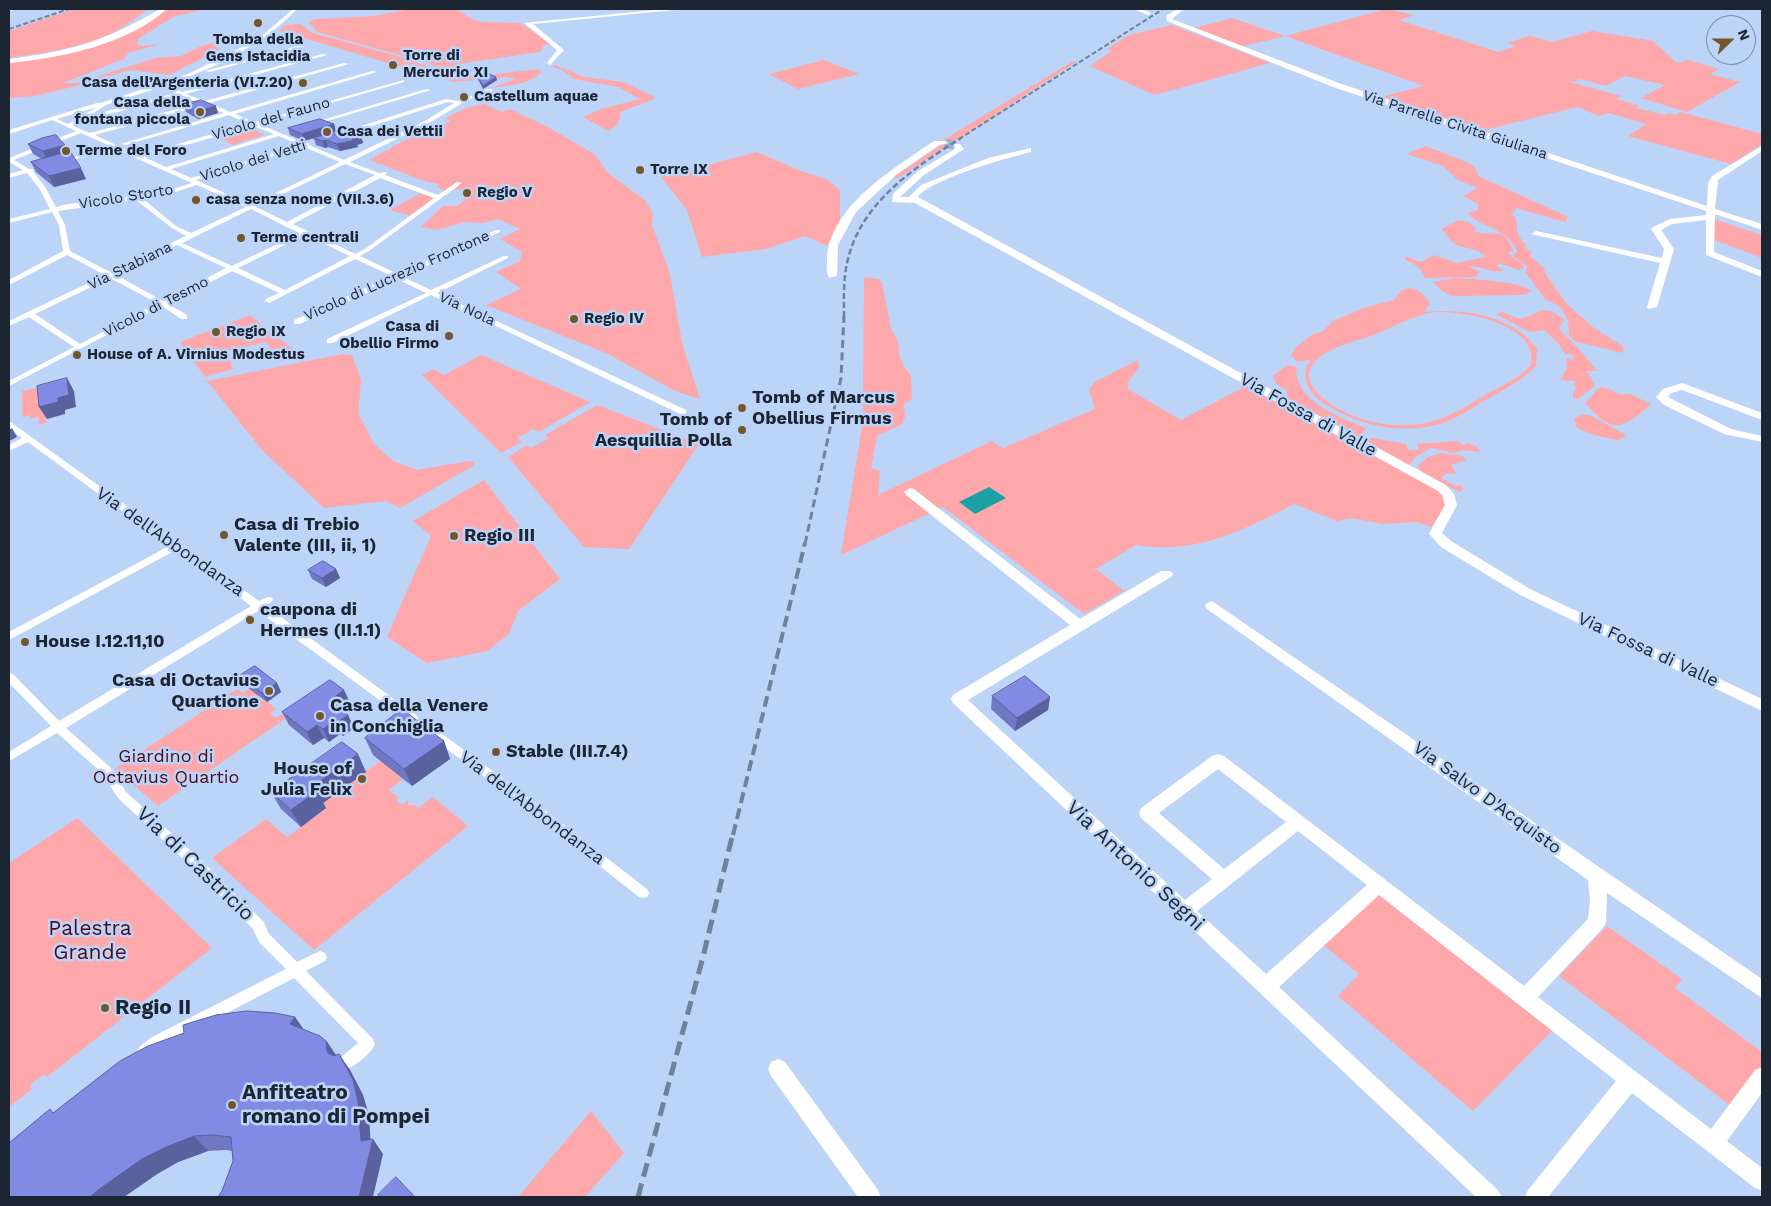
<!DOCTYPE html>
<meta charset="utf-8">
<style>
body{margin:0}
#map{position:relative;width:1771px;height:1206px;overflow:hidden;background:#bcd4f8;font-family:"Work Sans",sans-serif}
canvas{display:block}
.frame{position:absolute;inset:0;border:10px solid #1c2633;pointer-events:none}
.north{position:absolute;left:1706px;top:15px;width:50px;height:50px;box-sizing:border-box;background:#bcd4f8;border:1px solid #7c8ea9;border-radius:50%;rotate:68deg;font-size:14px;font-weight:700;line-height:20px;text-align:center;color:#1c2633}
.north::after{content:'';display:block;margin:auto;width:18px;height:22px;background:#73572a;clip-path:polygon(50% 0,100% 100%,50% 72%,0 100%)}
</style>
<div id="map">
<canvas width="1771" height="1206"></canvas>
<div class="frame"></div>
<div class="north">N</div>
</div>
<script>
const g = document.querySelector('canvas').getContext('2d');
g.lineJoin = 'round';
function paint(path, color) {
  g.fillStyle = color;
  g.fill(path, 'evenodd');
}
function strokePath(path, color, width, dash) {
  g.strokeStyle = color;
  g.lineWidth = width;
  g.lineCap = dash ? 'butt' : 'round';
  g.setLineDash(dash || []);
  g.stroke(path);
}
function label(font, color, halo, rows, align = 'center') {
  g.font = font + ' "Work Sans",sans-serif';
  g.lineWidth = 5;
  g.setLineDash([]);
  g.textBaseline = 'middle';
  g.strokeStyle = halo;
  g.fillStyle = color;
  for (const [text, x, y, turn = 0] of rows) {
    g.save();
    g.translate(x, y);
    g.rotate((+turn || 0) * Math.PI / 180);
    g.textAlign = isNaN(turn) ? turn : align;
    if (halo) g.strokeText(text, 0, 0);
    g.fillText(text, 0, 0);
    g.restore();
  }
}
paint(new Path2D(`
 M74,9H149C138,16 126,26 114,32C83,48 43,53 9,58V31Z
 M167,9H205L173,17L139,38L137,43L139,46L179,43L161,44L127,53L124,59L63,83H76L156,58L181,56L199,47L255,30L215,45L219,50L169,75L130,70L68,88L34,96L9,98V62L51,56L141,24Z
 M411,9H456L474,20L483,22L520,23L552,44L544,45L540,52L458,64L473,72L459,74L414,59L317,32L308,22L316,19L374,16Z
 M1387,9L1414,15L1399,20L1498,52L1516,46L1507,43L1530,36L1552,42L1592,31L1653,41L1677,63L1688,60L1719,69L1710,74L1740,82L1687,112L1641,98L1665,85L1625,76L1606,86L1580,79L1575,82L1563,80L1621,96L1616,99L1638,105L1636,108L1665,115L1669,113L1676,115L1681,112L1762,134V144L1731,164L1628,136L1646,124L1608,113L1599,116L1577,107L1481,131L1380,97L1424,86L1285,36L1240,47L1194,28L1232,18L1285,36Z
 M300,24L313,33L394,55L458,76H480L538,69L542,71C533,84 507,86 492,88H490L516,79L507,77L453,82L279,31L285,25Z
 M1172,25L1270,63L1155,95L1090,66L1112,51L1107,49L1129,35Z
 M824,60L859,74L798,89L769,74Z
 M1073,61L1076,62L898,178L893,177L946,142L942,141Z
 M555,65L584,77L623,82L655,97L652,100L620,112C622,122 616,126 608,131L583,117L601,109L640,99L618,87L574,79L562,70L551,66Z
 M484,104L502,112L510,109L548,127L594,154L609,174L645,200L653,214L652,225L670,274L682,343L700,399L677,392L606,353L486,305L521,289L496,272L520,261L522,252L500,239L520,229L498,219L483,223L464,222L438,230L421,227L443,206H457L467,198L463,197L470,193L453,188L447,191L436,187L439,184L424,181L369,160L431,126L438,127L452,121L445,118L466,108Z
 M251,128L264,135L232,145L220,137Z
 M1426,146L1471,164L1477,170L1478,176L1568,217L1565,222L1516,208L1512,215L1516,218L1518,235L1527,247H1523L1531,252V257L1544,268L1545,273L1567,304L1594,328L1624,347L1622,353L1574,341L1569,335L1568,320L1559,306L1545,299L1525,272L1528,267L1513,256L1517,251C1506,227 1484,229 1467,213L1478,210V204L1463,196L1478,188L1458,180L1443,166L1407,154Z
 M757,152L801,171L826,179L840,190V223L827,246L805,236L766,249L702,257L687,210L661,177Z
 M421,193L434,198L411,216L390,210Z
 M1714,219L1762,235V258L1712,239Z
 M1458,220L1468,222L1476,228L1474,231C1493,239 1504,223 1513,251L1509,252C1512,260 1523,261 1524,268L1519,270L1499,263L1497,266L1504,271C1491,273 1481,266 1468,266L1480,272L1476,277L1425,278L1419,267L1406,260L1405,256L1421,262L1434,255L1457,263L1485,257L1484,254C1462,242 1458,254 1442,229Z
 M864,277L879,279L882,283L891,329L898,341L899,355L903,366L911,375L912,399L904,404L905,417L902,424L877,436L871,468L880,471L878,495L992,441L1003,448L1095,409L1089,389L1095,382L1138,360L1139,367L1128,382V389L1181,420L1248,385L1443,493L1447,503L1431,527L1417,522L1382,524L1352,518L1336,521L1295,504C1243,530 1197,555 1136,545L1096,569L1124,591L1084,614L943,507L841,555L863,420Z
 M1455,278C1470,279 1522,281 1531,291L1524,295L1452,296L1441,290L1433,282Z
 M1408,288C1419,289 1425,294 1430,304L1424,312C1462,308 1514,315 1537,349L1536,366C1523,380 1506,388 1489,398C1475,406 1461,416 1446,422C1409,435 1365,428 1332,408C1315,399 1303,388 1306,367L1311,360L1297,362L1291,355L1296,347L1313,334L1322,332L1333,321L1364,308L1394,300L1401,291ZM1436,312C1464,311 1540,324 1531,365C1519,378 1503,385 1487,394C1472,403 1457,413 1440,419C1403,432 1355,424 1324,399C1316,392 1306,382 1310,370C1317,350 1350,343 1368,337C1391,329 1412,315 1436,312Z
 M1542,310L1551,311L1564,319L1559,329L1580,350L1597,371H1587L1595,386L1578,399L1573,398V392L1576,390L1574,383L1577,381L1560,380L1567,368L1566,358L1574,359L1572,354H1565L1559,344L1544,330L1530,332L1496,314L1503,312C1523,322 1522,319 1542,310Z
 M250,315L303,357L278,362L267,342L227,351L233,369L205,377L180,342Z
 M343,354L352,355L361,380L358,413L374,444L393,461L417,470L469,461L474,462L473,466L400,508L386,501L324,508L262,450L207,381Z
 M481,355L590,402L539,432L534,429L517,438L522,442L501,453L422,375L433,369L444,375Z
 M1287,365L1296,367C1295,402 1339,417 1366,428L1361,436L1406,444L1409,450H1419L1417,444L1458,441L1463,445L1469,443L1476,446L1481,452L1463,450L1454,453L1431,448L1417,456L1410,464H1405L1287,399V390L1276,384L1273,376Z
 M42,387L46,423L38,424L39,417L31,418L30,415L22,417V391Z
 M1600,387L1610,389L1619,394H1630L1651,404C1622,430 1613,435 1585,403Z
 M597,405L699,444L629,549L584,547L508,457L527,445L531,448L549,438L545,435Z
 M1583,414L1592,416L1626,435L1619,440L1597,436L1577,428L1574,419Z
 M1440,453L1463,456L1466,460L1451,465L1457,474L1447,473L1441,478L1455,486L1460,485L1464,489L1460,492L1425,475L1417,466L1428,457Z
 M484,480L560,579L518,611L509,634L487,651L427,663L387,637L431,536L413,521Z
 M259,682V696L248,703L253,706L264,699L276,709L270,713L276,718L287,711L292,714L158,806L115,769L237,689L243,693Z
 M391,753L388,767L403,779L389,790L399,798L396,801L402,805L408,800V805H414L418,808L433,797L468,826L314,950L212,858L266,819L287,837L326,809L321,804Z
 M77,818L212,948L47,1077L44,1074L30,1085L32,1089L9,1107V863Z
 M1382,892L1556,1027L1473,1111L1338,996L1359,974L1323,945Z
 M1607,926L1682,979L1675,988L1762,1052V1067L1731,1106L1559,976Z
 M591,1111L624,1153L585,1197H518Z`), '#fea8ab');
paint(new Path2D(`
 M989,487L1006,498L975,514L959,502Z`), '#1ba0a3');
strokePath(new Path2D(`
 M945,143L957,146`), '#9cb1d1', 9, [9, 4.5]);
paint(new Path2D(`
 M293,9H297C262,46 213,69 166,85L182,92L322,54L327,55L186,94L205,101L344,63L349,64L210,103L230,112L372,71L377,72L235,114L254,122L404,80V82L259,124L304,143H309V145L344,160L425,121L454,103L448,102L340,136H336V134L446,99L458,101L488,89H492V91L466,101L429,123L350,162L379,173L386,172L387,173L385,175L438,195L457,182L462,183L369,251L360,256L398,274L496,230H500V232L403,277L431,290L504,256H508V258L437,293L686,410V414H680L431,295L333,343H327V339L426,293L397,279L300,324H294V320L392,276L355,259L269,303L265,301L266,299L279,293L232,271L168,304L187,315V319H181L162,306L9,386V381L74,347L29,317L9,326V321L105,275L67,255L9,285V280L63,251L59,225L52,212L9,223V219L50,209L39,188L27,173L9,178V174L23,170L9,162V158L76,131L52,120L9,134V130L97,103H101L188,74L244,46L264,34ZM161,87L176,93L89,116L106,105ZM181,95L199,103L90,133L73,126L84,120H88ZM204,105L224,113L121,144L126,145L229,115L248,124L139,155L120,147V145H116L95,135ZM97,107L68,124L57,119ZM253,126L274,134L166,167L144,157ZM81,133L110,146L60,161V163L115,149L192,183L160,193L68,204L56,207L45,187L33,171V169H29L14,160ZM279,136L299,145L191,178L171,169ZM304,147L340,162L251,205L196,180ZM345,164L375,175L287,222L256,207ZM380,178L434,198L365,249L355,254L293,224ZM197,185L246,207L191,233L176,226L143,199L163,196ZM136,200L172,228L186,236L110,272L70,251L65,225L58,211ZM251,209L283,225L284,226L300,233L232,266L182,243ZM305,235L350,256L285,290L238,268ZM177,245L226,268L163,301L116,275ZM110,278L157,303L80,344L35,314Z
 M301,45L305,46L210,72L205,71Z
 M426,89L431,90L314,125L309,124Z
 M9,421L259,601L268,597L272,598L273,600L266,606L416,715L418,718L416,721H408L258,611L66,728L110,767L126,792L201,860L263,921L269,934L297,962L320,951L325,953L327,957L325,961L306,971L373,1039L375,1044C371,1054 355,1066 345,1070L340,1068L338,1063L340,1058L358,1043L294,978L162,1047L144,1059L139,1057L137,1052L139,1047L152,1037L286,969L259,942L253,929L193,868L118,798L102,773L57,733L9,761V752L51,726L9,683V673L13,674L59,721L251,606L176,550L9,640V632L169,546L28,442L9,451V445L22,438L9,428Z
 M426,724L430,725L520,791L647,889L649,893L647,897L643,898L639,897L512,797L422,731L420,728L422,725Z`), '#fff');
paint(new Path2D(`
 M9,9H14L9,12Z
 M160,9H167C126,45 61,58 9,63V59C72,51 105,41 160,9Z
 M664,9H685L533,24L564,50L550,65L547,63L557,50L524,23Z
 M1133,9H1142L1151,13L1148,15Z
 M1177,9H1184L1172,19L1339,83L1707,206L1708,183L1712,176L1762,146V151L1718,180L1715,209L1762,224V230L1715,214L1714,252L1762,271V277L1706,255V220L1672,224L1661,230L1674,249L1657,307L1648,309L1647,307L1660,263L1531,234L1536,231L1662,258L1664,249L1651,229L1653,227L1670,219L1706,215V211L1333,87L1167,21L1166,16Z
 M934,141H945L949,143L939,145L896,175L856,212L838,245L837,276L829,278C826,273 827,266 827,259C830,205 895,168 934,141Z
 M954,144H960L964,149L924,175L900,197H909L921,185L988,158L1031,148V152C1007,158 931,179 918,197L1446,485L1454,494L1457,505L1442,533L1451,541L1530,589L1762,699V711L1520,595L1441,547L1429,534L1445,505L1442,495L1438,491L915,203L892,202L893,194L918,171L955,149Z
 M1682,383L1762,413V420L1682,390L1671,393L1668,397L1731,429L1762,436V442L1724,434L1664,405L1656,397L1663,389Z
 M910,488L914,489L1080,619L1161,571H1171L1173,574L1171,577L968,700L1185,900L1212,879L1141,818L1139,813L1141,808L1212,756L1218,754L1224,756L1524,986L1588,919L1590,901L1588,880L1207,609L1205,606L1207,603L1212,601L1762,979V998L1607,893L1606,922L1603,928L1538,997L1711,1129L1755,1070L1762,1067V1093L1727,1141L1762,1168V1191L1755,1188L1632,1093L1548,1197H1525L1528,1190L1616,1081L1379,895L1279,987L1498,1190L1502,1197H1476L953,703L951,699L953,695L1070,625L906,495L904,492ZM1218,769L1286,822L1224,869L1159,813ZM1298,831L1367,885L1266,974L1197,911Z
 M778,1059L785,1062L878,1190L881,1197H858L771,1076L768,1069L771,1062Z`), '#fff');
strokePath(new Path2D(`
 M9,29L69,9
 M959,139L1163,9`), '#70829b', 2, [5, 2.5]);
strokePath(new Path2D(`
 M844,317C844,298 843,278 848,259C862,202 914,168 961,138`), '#70829b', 2.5, [6, 3]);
strokePath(new Path2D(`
 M805,544L841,378L844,316`), '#70829b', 3, [8, 4.5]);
strokePath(new Path2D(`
 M733,835L805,543`), '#70829b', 4, [11, 5.5]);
strokePath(new Path2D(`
 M638,1197L703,957L733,833`), '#70829b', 5, [14, 7]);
paint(new Path2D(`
 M473,68L496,77L497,80L483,89L474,72Z
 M183,105L218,113L198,119L186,112Z
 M334,124L336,131L361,136L363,143L357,145L358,147L340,151L328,147L325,148L316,145L314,138L304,141L290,135L288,128Z
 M28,144L68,152L86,179L54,187L36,172L31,162L42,159L33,154Z
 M336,569L340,578L326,587L312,579L308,570Z
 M239,676L277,683L281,692L267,702L244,685Z
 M344,690L350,703L341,710L348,715L354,728L343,736L340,734L329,742L324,738L313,745L289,725L282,712Z
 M992,696L1050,697L1048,710L1015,731L991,709Z
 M365,738L444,741L450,759L412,786L373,755Z
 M366,772L323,803L326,808L301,827L281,809L271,792Z
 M295,1017L304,1030L327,1042L336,1055L350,1070L363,1095L369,1116L370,1140L383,1154L222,1191L233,1161L232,1151L226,1150L208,1151L178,1162L157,1174L124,1197H9L54,1113Z`), '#6f78c3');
paint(new Path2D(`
 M496,77L497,80L483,89V86Z
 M216,106L218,113L198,119L196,112Z
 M334,124L336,131L304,141L302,134Z
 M361,136L363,143L357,145L358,147L340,151L337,144Z
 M326,140L328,147L325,148L322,141Z
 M65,145L69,156L48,162L43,151Z
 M81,168L86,179L54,187L49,176Z
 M67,378L74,391L76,407L65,410V414L47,419L39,407L58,398Z
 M12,428L17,437L9,441V430Z
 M336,569L340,578L326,587L322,578Z
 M277,683L281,692L267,702L262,693Z
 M344,690L350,703L335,714L329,701Z
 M1050,697L1048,710L1015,731L1017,718Z
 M348,715L354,728L343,736L336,723Z
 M334,721L340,734L329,742L323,729Z
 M317,725L324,738L313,745L307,732Z
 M444,741L450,759L412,786L404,769Z
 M358,754L366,772L323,803L326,808L301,827L291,810L312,787Z
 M295,1017L306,1033L290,1024Z
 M327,1042L338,1058L328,1053L326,1048Z
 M339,1054L350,1070L363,1095L369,1116L371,1148L373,1139L383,1154L373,1197H359L361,1141Z
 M194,1136L208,1151L178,1162L157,1174L124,1197H90L98,1190L142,1159L164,1148Z`), '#5a619f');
const building = new Path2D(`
 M486,67L489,74L496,77L483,86L473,68Z
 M201,100L216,106L196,112L183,105Z
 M320,119L334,124L302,134L288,128Z
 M344,129L361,136L352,139L356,140L337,144L326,140L322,141L313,138Z
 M56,135L65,145L43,151L28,144L42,138Z
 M70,151L81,168L49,176L31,162Z
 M67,378L69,395L58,398V402L39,407L37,386Z
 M323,561L336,569L322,578L308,570Z
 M255,666L277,683L262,693L239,676Z
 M1025,676L1050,697L1017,718L992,696Z
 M330,680L344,690L329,701L348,715L336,723L334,721L323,729L317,725L307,732L282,712Z
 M402,709L444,741L404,769L365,738Z
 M342,742L358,754L312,787L317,791L291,810L271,792Z
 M247,1011L275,1013L295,1017L290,1024L320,1036L327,1042L326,1048L328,1053L334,1056L339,1054L353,1080L358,1101L361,1141L373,1139L359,1197H218L222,1191L233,1161L231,1137L213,1135L194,1136L164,1148L142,1159L98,1190L90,1197H9V1143L50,1109L53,1113L120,1061L148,1046L184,1033L183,1025L216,1015Z
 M396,1177L415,1197H380L378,1195Z`);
paint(building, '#818be3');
strokePath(building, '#5a619f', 1);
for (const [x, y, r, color] of [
 [258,23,5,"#73572a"],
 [393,65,5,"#73572a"],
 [303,83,5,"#73572a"],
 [464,97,5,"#73572a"],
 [200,112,5,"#73572a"],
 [327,132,5,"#73572a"],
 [66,151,5,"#73572a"],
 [640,170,5,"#73572a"],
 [467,193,5,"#73572a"],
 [196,200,5,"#73572a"],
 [241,238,5,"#73572a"],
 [574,319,5,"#73572a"],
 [216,332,5,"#73572a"],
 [449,336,5,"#73572a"],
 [77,355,5,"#73572a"],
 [742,408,5,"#73572a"],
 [742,430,5,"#73572a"],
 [224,535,5,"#73572a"],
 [454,536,5,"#73572a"],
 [250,620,5,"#73572a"],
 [25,642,5,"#73572a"],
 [269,691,5,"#73572a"],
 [320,716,5,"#73572a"],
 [496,752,5,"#73572a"],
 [362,779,5,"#73572a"],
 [105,1008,5,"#73572a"],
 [232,1105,5,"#73572a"]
]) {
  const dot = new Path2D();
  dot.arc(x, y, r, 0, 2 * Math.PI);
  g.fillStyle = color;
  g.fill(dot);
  strokePath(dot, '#bcd4f8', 2);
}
label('bold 15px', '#1c2633', '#bcd4f8', [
 ["Tomba della",258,40,"center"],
 ["Gens Istacidia",258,57,"center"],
 ["Torre di",403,56],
 ["Mercurio XI",403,73],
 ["Casa dell’Argenteria (VI.7.20)",293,83,"right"],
 ["Castellum aquae",474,97],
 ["Casa della",190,103,"right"],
 ["fontana piccola",190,120,"right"],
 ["Casa dei Vettii",337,132],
 ["Terme del Foro",76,151],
 ["Torre IX",650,170],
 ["Regio V",477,193],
 ["casa senza nome (VII.3.6)",206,200],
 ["Terme centrali",251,238],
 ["Regio IV",584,319],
 ["Casa di",439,327,"right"],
 ["Obellio Firmo",439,344,"right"],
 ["Regio IX",226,332],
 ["House of A. Virnius Modestus",87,355]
], 'left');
label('15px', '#1c2633', '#bcd4f8', [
 ["Vicolo del Fauno",271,119,-16],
 ["Via Parrelle Civita Giuliana",1455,125,18],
 ["Vicolo dei Vetti",253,161,-17],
 ["Vicolo Storto",126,197,-9],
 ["Via Stabiana",130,266,-26],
 ["Vicolo di Lucrezio Frontone",397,276,-24],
 ["Vicolo di Tesmo",156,307,-27],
 ["Via Nola",467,309,25]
]);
label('bold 18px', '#1c2633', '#bcd4f8', [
 ["Tomb of Marcus",752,398],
 ["Obellius Firmus",752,419],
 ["Tomb of",732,420,"right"],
 ["Aesquillia Polla",732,441,"right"],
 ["Casa di Trebio",234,525],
 ["Valente (III, ii, 1)",234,546],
 ["Regio III",464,536],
 ["caupona di",260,610],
 ["Hermes (II.1.1)",260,631],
 ["House I.12.11,10",35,642],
 ["Casa di Octavius",259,681,"right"],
 ["Quartione",259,702,"right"],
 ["Casa della Venere",330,706],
 ["in Conchiglia",330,727],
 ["Stable (III.7.4)",506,752],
 ["House of",352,769,"right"],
 ["Julia Felix",352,790,"right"]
], 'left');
label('18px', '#1c2633', '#bcd4f8', [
 ["Via Fossa di Valle",1308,415,29],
 ["Via dell'Abbondanza",170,542,35],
 ["Via Fossa di Valle",1648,650,25],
 ["Via Salvo D'Acquisto",1487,798,36],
 ["Via dell'Abbondanza",532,808,37]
]);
label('18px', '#4f0c17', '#bcd4f8', [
 ["Giardino di",166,757],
 ["Octavius Quartio",166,778]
]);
label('21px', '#1c2633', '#bcd4f8', [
 ["Via di Castricio",195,864,44],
 ["Via Antonio Segni",1135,866,43]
]);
label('21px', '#4f0c17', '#bcd4f8', [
 ["Palestra",90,929],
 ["Grande",90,953]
]);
label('bold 21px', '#1c2633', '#bcd4f8', [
 ["Regio II",115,1008],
 ["Anfiteatro",242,1093],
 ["romano di Pompei",242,1117]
], 'left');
</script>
